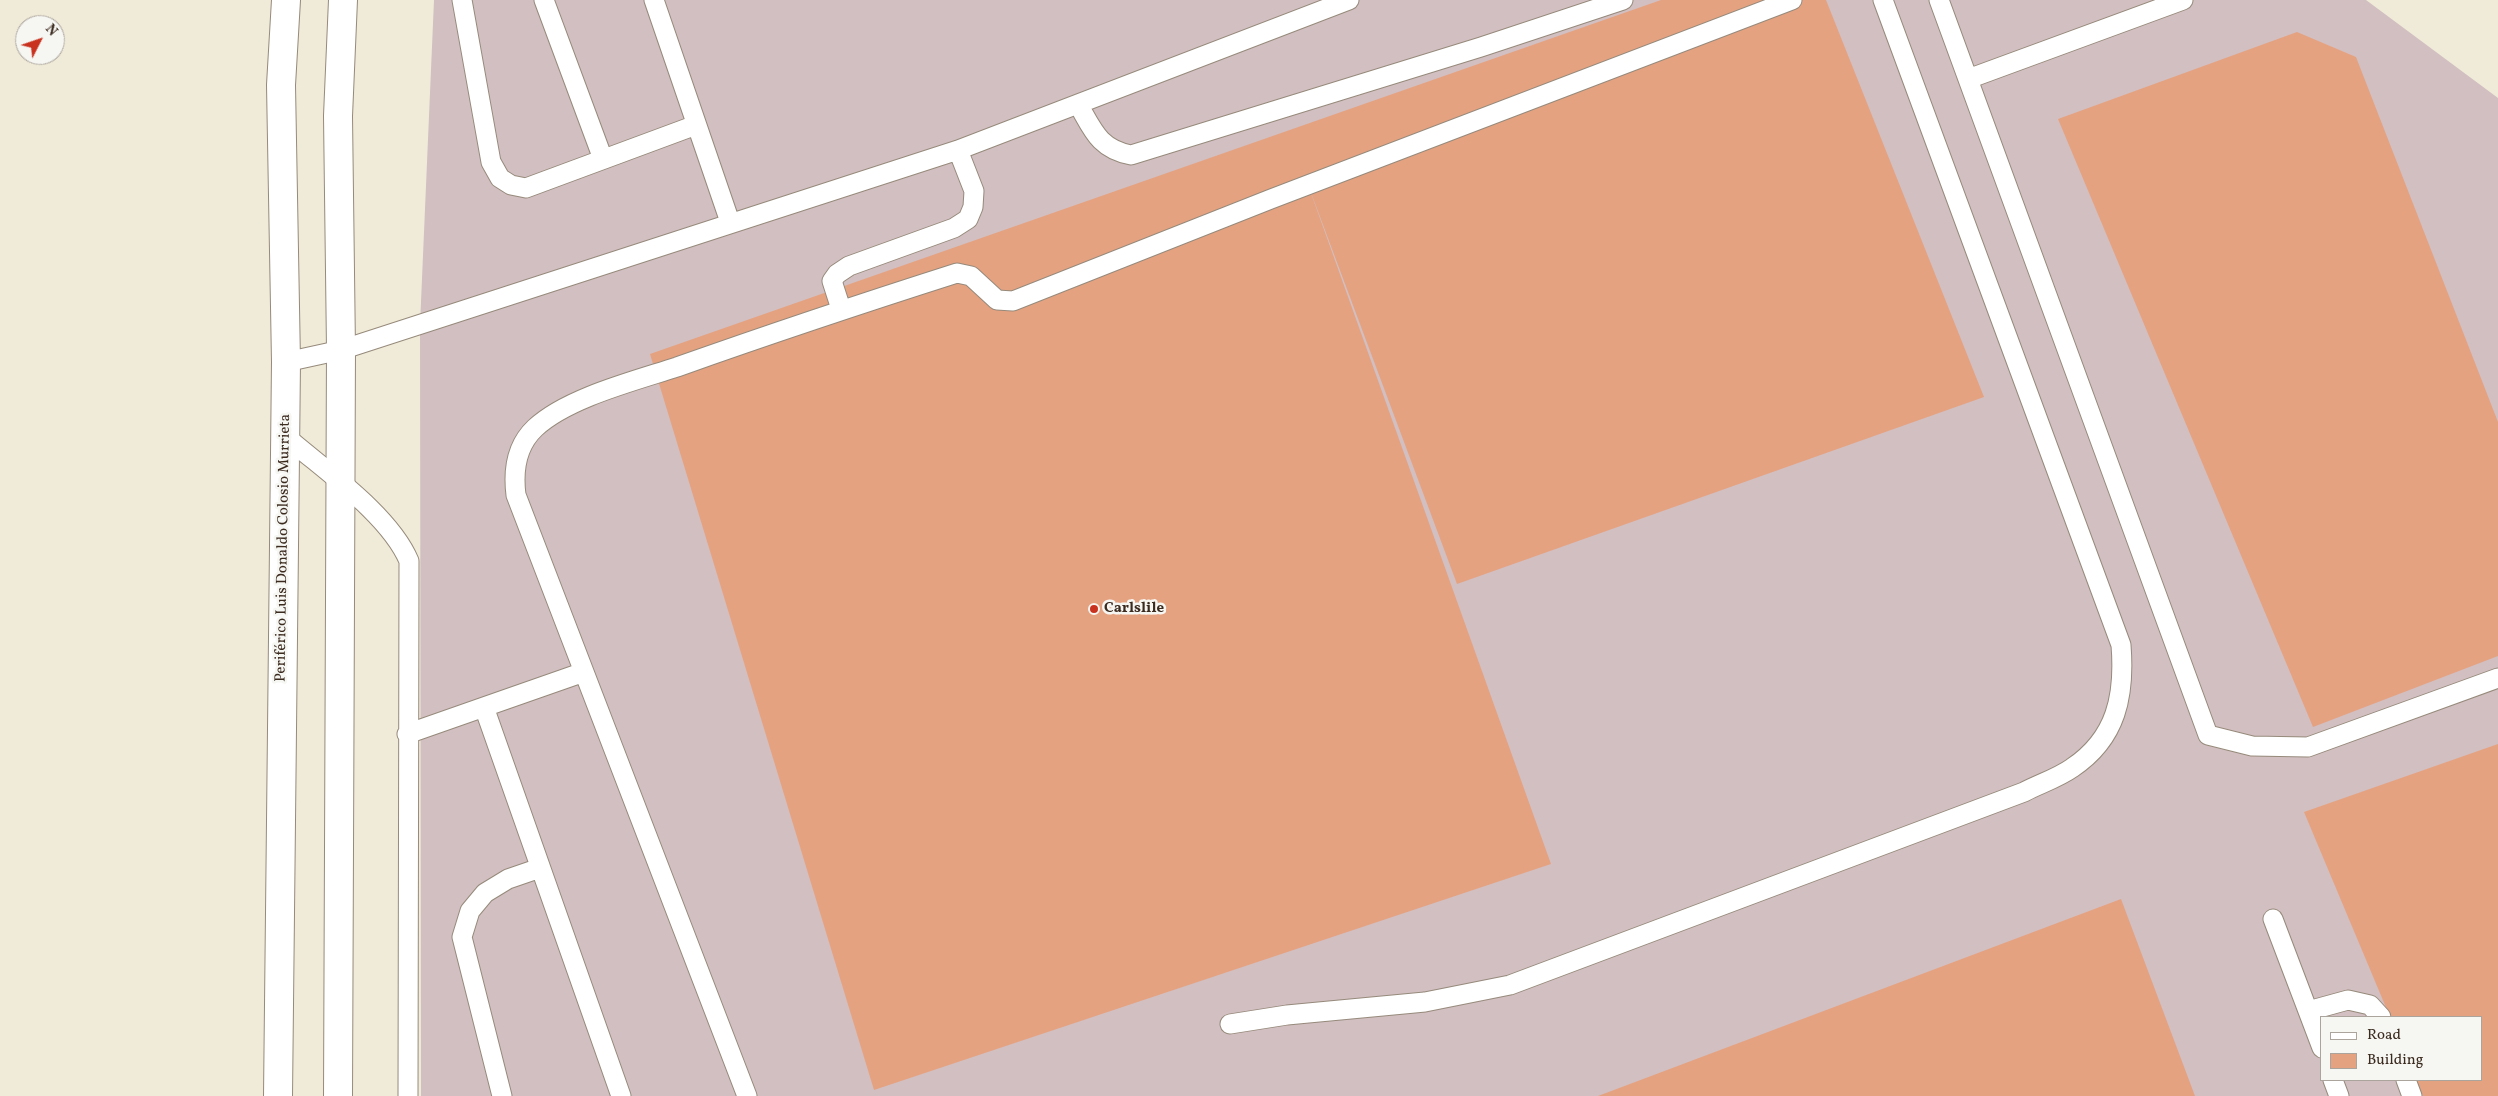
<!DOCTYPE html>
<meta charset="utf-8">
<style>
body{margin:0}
#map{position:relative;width:2498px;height:1096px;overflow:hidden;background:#f0ebd8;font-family:Vollkorn,serif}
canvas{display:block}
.legend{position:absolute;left:2320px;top:1016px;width:162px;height:65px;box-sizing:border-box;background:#f6f6f2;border:1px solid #aba49d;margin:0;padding:6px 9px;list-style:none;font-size:15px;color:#3b2a1e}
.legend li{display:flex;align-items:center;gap:10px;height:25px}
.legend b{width:25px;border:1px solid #aba49d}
.north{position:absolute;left:15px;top:15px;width:50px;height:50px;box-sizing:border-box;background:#f6f6f2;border:1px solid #aba49d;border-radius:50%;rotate:49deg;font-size:14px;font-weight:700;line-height:20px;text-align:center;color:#3b2a1e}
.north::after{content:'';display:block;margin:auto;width:18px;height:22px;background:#c8321e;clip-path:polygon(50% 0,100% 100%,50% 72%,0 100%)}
</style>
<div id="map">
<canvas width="2498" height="1096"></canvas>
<ul class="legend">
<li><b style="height:6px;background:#fff"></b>Road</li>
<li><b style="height:14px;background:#e5a281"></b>Building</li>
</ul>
<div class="north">N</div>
</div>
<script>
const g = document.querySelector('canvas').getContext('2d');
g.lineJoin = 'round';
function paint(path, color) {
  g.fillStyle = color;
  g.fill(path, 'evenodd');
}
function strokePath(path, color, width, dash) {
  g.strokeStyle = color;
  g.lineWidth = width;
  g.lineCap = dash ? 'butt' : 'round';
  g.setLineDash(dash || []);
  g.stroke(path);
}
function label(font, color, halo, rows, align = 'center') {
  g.font = font + ' Vollkorn,serif';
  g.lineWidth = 5;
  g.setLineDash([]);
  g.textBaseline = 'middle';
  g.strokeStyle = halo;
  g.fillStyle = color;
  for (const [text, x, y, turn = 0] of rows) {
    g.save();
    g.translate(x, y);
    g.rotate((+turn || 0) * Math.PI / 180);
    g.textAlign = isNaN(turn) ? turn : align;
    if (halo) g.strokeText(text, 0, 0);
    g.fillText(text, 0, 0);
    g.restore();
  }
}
paint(new Path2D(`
 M434,0H2366L2498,98V1096H421L420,325ZM2322,1017H2482V1080H2322Z`), '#d2bfc1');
paint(new Path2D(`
 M1661,0H1826L1984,397L1457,584L1307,182L1551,864L874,1090L650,354Z
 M2297,32L2356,57L2498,422V656L2313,727L2058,119Z
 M2498,744V1096H2423L2416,1080H2482V1017H2390L2304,812Z
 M2121,899L2195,1096H1598Z`), '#e5a281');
const lane = new Path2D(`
 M462,0L491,162L500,178L511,185L526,188L696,125
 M544,0L603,159
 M654,0L730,222
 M1939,0L2208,735L2252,746L2308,747L2498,678
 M1968,79L2183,0
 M1078,104C1093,130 1099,149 1131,155L1481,47L1623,0
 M841,309L832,281L837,274L849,266L954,228L968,219L973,207L974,191L958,150
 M286,362L341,350L958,150L1349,0
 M285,436C324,470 389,514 409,561L408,1096
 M584,672L484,707L621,1096
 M407,734L484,707
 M2273,919L2322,1048
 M2308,1011L2348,1000L2370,1005L2381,1017
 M1230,1024L1287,1015L1425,1002L1510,985L2024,792C2039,784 2058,778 2072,768C2117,738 2125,695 2121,645L1883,0
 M2333,1080L2339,1096
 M2406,1080L2412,1096
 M502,1096L462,937L470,911L485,893L508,879L540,868
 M747,1096L516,495C513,471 516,446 535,428C567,398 634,381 677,367C770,334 863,303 957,273L971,276L997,300L1013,301L1271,199L1792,0`);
const primary = new Path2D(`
 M278,1096L286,362L281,85L286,0
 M338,1096L341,350L338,116L343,0`);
strokePath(lane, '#968a7b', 21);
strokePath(primary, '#968a7b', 30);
strokePath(lane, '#fff', 19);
strokePath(primary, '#fff', 28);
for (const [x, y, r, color] of [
 [1094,609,5,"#c8321e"]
]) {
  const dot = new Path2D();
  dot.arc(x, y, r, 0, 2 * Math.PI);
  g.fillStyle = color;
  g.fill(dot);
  strokePath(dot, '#f6f6f2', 2);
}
label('15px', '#3b2a1e', '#f6f6f2', [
 ["Periférico Luis Donaldo Colosio Murrieta",284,548,-89]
]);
label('bold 15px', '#3b2a1e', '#f6f6f2', [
 ["Carlslile",1104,609]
], 'left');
</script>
